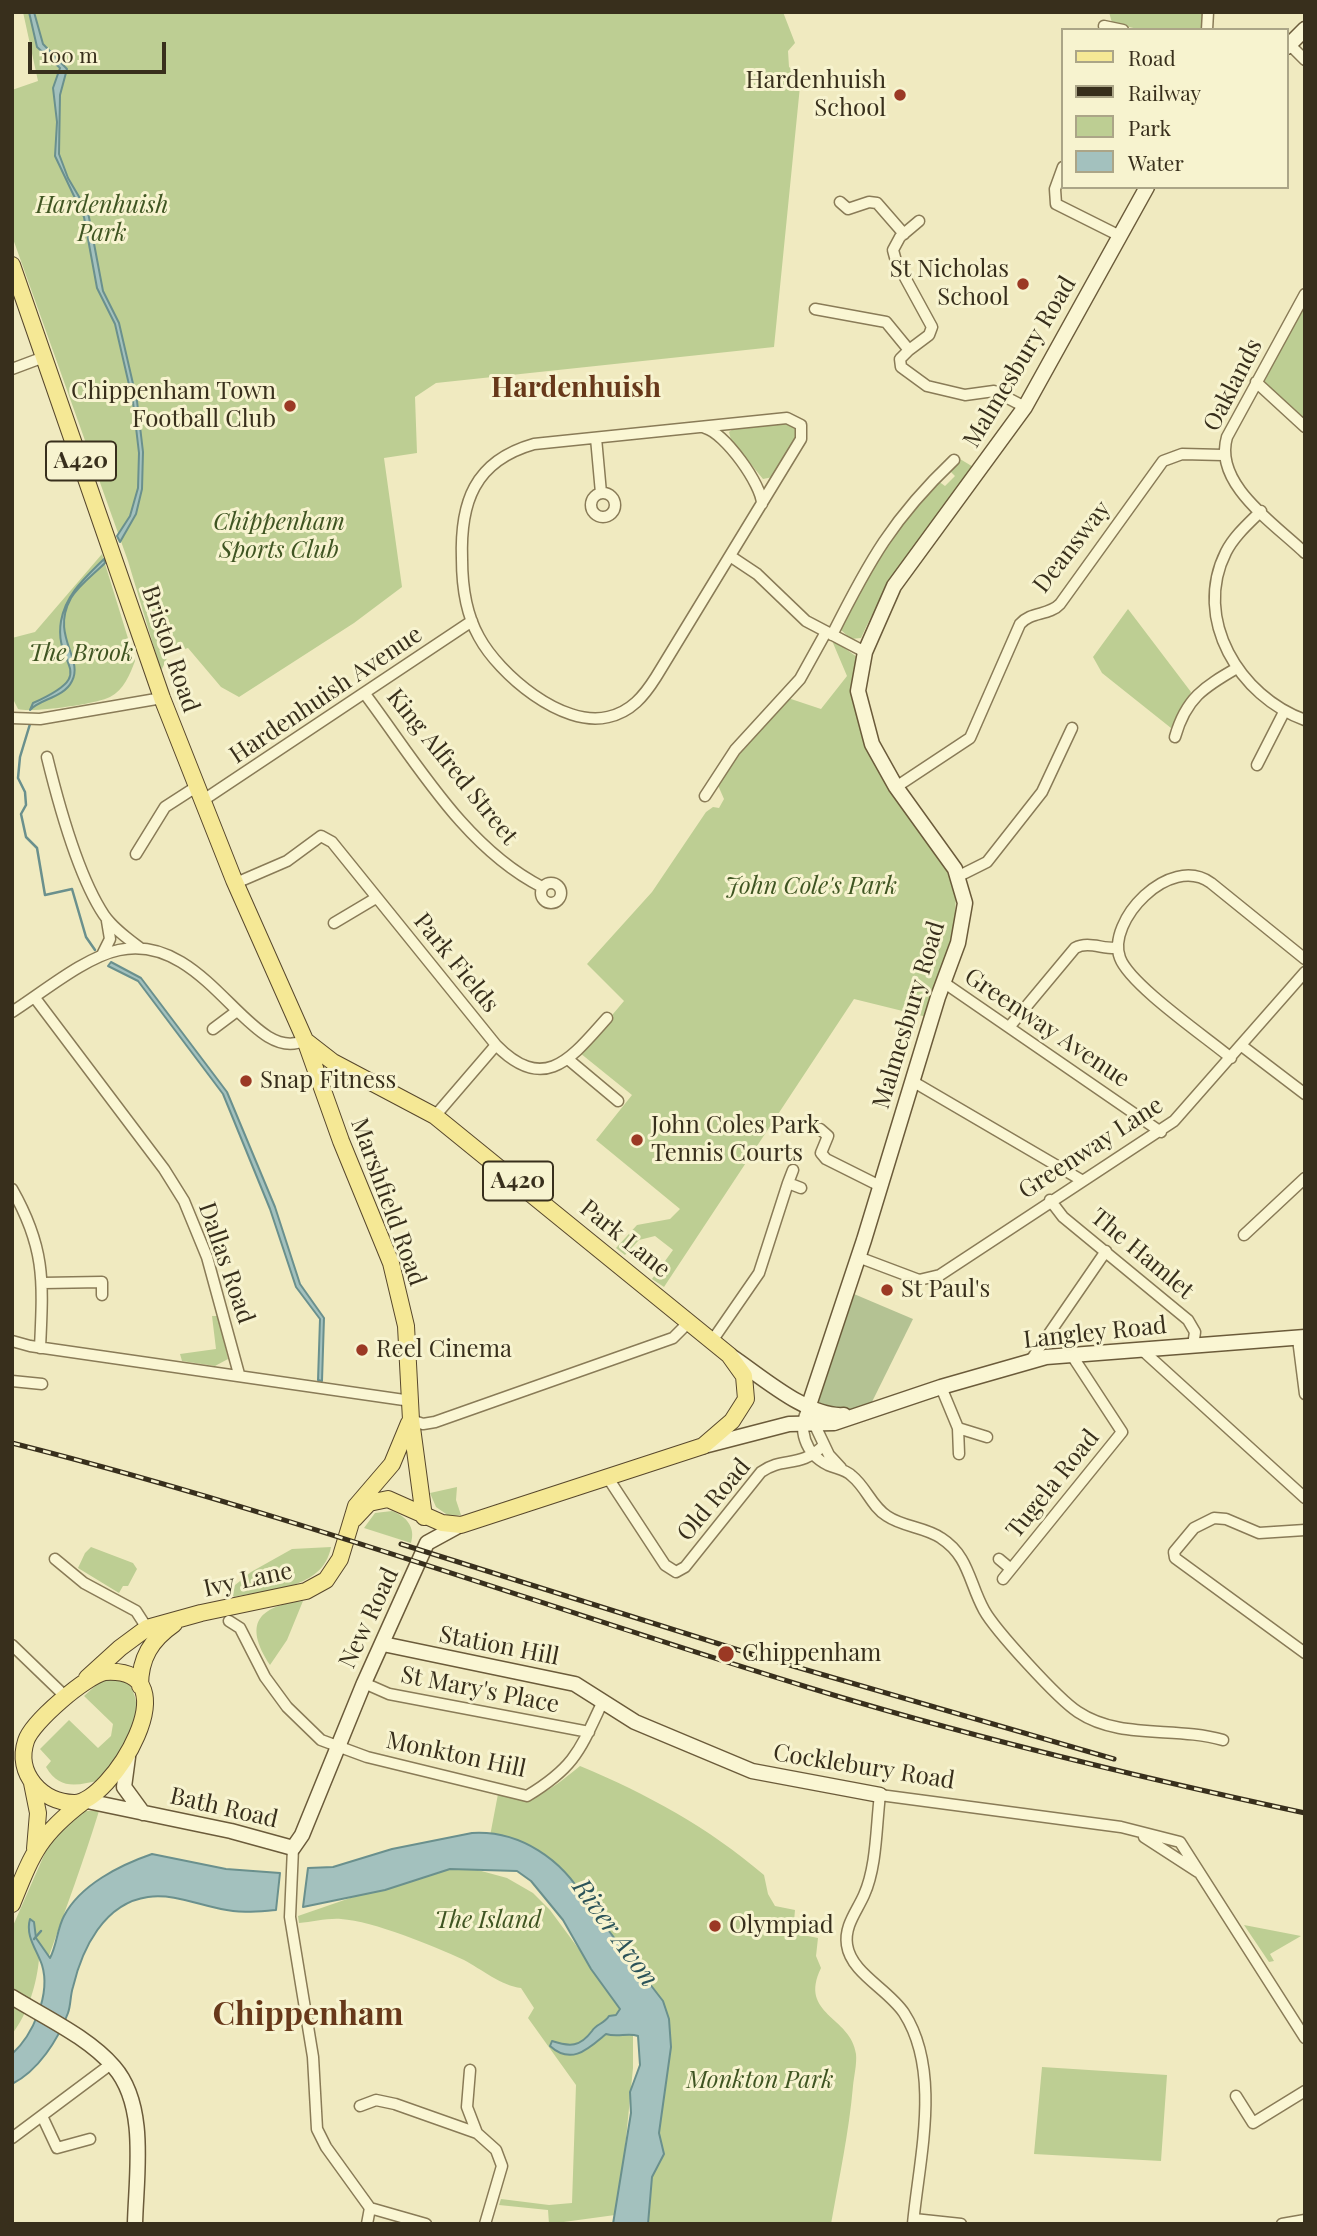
<!DOCTYPE html>
<style>
body{margin:0}
#map{position:relative;width:1317px;height:2236px;overflow:hidden;background:#f0eac0;font-family:"Playfair Display",serif}
canvas{display:block}
.frame{position:absolute;inset:0;border:14px solid #382f1c;pointer-events:none}
.legend{position:absolute;left:1061px;top:28px;width:228px;height:161px;box-sizing:border-box;background:#f7f3cf;border:2px solid #aba587;margin:0;padding:9px 12px;list-style:none;font-size:21px;color:#382f1c}
.legend li{display:flex;align-items:center;gap:14px;height:35px}
.legend b{width:35px;border:2px solid #aba587}
.scale{position:absolute;left:28px;top:42px;width:138px;height:32px;box-sizing:border-box;border:4px solid #382f1c;border-top:0;padding-left:9px;font-size:21px;line-height:24px;white-space:nowrap;color:#382f1c;-webkit-text-stroke:5px #f7f3cf;paint-order:stroke}
</style>
<div id="map">
<canvas width="1317" height="2236"></canvas>
<div class="frame"></div>
<ul class="legend">
<li><b style="height:9px;background:#f5e895"></b>Road</li>
<li><b style="height:9px;background:#382f1c"></b>Railway</li>
<li><b style="height:19px;background:#bdce93"></b>Park</li>
<li><b style="height:19px;background:#a3c1be"></b>Water</li>
</ul>
<div class="scale">100 m</div>
</div>
<script>
const g = document.querySelector('canvas').getContext('2d');
g.lineJoin = 'round';
function paint(path, color) {
  g.fillStyle = color;
  g.fill(path, 'evenodd');
}
function strokePath(path, color, width, dash) {
  g.strokeStyle = color;
  g.lineWidth = width;
  g.lineCap = dash ? 'butt' : 'round';
  g.setLineDash(dash || []);
  g.stroke(path);
}
function label(font, color, halo, rows, align = 'center') {
  g.font = font + ' "Playfair Display",serif';
  g.lineWidth = 6;
  g.setLineDash([]);
  g.textBaseline = 'middle';
  g.strokeStyle = halo;
  g.fillStyle = color;
  for (const [text, x, y, turn = 0] of rows) {
    g.save();
    g.translate(x, y);
    g.rotate((+turn || 0) * Math.PI / 180);
    g.textAlign = isNaN(turn) ? turn : align;
    if (halo) g.strokeText(text, 0, 0);
    g.fillText(text, 0, 0);
    g.restore();
  }
}
paint(new Path2D(`
 M23,12H783L795,43L788,51L789,67L801,76L774,347L436,383L415,397L417,453L384,458L402,587L354,623L239,697L221,687L188,648L169,654L161,671L128,561L12,236V90L38,81Z
 M1109,12H1204L1203,30H1142L1112,23Z
 M1305,304V423L1264,382Z
 M790,422L798,433L773,477L763,479L731,440L729,432L733,429Z
 M960,459L975,468C931,523 890,574 861,638L851,639L841,630V626L878,553L938,481L945,486L955,476L949,470Z
 M102,554L135,661C130,674 124,690 110,697C97,704 32,713 18,709L14,701L12,638L35,632Z
 M1128,609L1191,692L1171,728L1102,673L1093,657Z
 M836,642L857,657L854,687L856,714L866,742L946,869L956,895L954,933L927,1017L854,999L664,1287L652,1279L673,1250L655,1236L639,1240L625,1255L616,1248L637,1225L670,1219L680,1209L596,1140L632,1095L580,1053L624,1001L587,964L652,892L706,812L713,807L719,808L724,799L717,783L785,697L821,709L847,676L833,643Z
 M212,1316H218L228,1359L215,1366L182,1361L180,1354L216,1349Z
 M457,1487L456,1500L461,1515L449,1516L436,1507L430,1493Z
 M392,1511C406,1516 416,1527 411,1543L364,1528L375,1513Z
 M91,1547L133,1563L137,1569L128,1586H123L119,1593L78,1568L85,1553Z
 M331,1547C323,1590 269,1589 234,1597L229,1590L251,1572L292,1549Z
 M303,1601L287,1640L270,1665C243,1624 258,1606 303,1601Z
 M103,1679L127,1682C153,1714 119,1751 101,1780C78,1785 60,1791 46,1767L51,1761L40,1749L69,1720L98,1748L111,1736L113,1724L84,1696Z
 M580,1766C647,1794 708,1827 764,1875L768,1894L775,1906L795,1910L793,1933L818,1938L816,1956L821,1968C798,2015 851,2016 856,2054C857,2064 854,2076 853,2086C849,2132 839,2178 831,2224H641L667,2016L490,1836L498,1794C538,1803 550,1790 580,1766Z
 M85,1811H99C84,1860 66,1908 49,1956L39,1959C37,1983 28,2014 12,2034V1928L52,1837L75,1816Z
 M440,1867L474,1869L507,1878L533,1893L550,1910L626,2013L633,2035V2068L621,2189L615,2215L549,2224L548,2210L499,2205L501,2199L549,2205L572,2203L576,2085L528,2018L534,2008L521,1988C502,1986 481,1969 464,1960C434,1946 373,1921 341,1919C328,1918 312,1922 299,1923L298,1916Z
 M1244,1925L1301,1936L1270,1954L1274,1961L1269,1962Z
 M1042,2067L1167,2075L1161,2161L1034,2154Z`), '#bdce93');
paint(new Path2D(`
 M854,1294L913,1319L870,1406L834,1412L823,1408L817,1399L818,1392Z`), '#b4c293');
const water = new Path2D(`
 M29,12H34L43,44L67,69L60,95L59,154L68,178L88,212L103,291L119,323L137,401L143,452L142,489L136,514L120,542L117,536L130,516L138,488L139,453L133,402L115,324L97,288L84,217L55,156L57,122L53,88L60,68L37,47Z
 M104,559L105,563C94,574 79,585 71,598C50,636 84,658 72,681C64,698 39,699 30,710L33,703C102,672 53,668 61,621C66,594 85,578 104,559Z
 M111,962L141,978L227,1092L275,1207L300,1284L324,1318L322,1381L318,1380L320,1319L296,1287L270,1209L223,1094L138,981L108,966Z
 M472,1833C520,1830 563,1860 585,1900L663,2001L669,2019L671,2047L659,2133L664,2154L652,2177L648,2224H613L631,2113L630,2092L640,2065L638,2036C628,2032 618,2038 606,2034C589,2048 572,2066 550,2046L552,2041C570,2047 580,2047 592,2031C596,2024 604,2024 609,2016L616,2015L620,2009L591,1969L563,1920L531,1881L517,1871L450,1869L385,1890L303,1907L308,1868L333,1867L392,1849Z
 M152,1854L226,1869L280,1873L276,1910C262,1911 247,1913 233,1911C204,1908 177,1893 148,1897C104,1903 82,1949 73,1987C70,1996 71,2005 68,2013C58,2040 38,2071 12,2084V2054C33,2035 51,1994 42,1965C37,1950 25,1936 30,1919L34,1922L36,1938L50,1958C57,1945 57,1929 64,1916C80,1885 120,1865 152,1854Z`);
paint(water, '#a3c1be');
strokePath(water, '#6a908d', 2);
strokePath(new Path2D(`
 M30,724L20,757L18,778L25,792L26,805L21,814L26,837L37,848L45,895L72,889L86,937L95,950
 M34,1939L41,1931`), '#6a908d', 2.5);
const street = new Path2D(`
 M1104,26L1123,30
 M1207,30L1208,12
 M1290,45L1305,60
 M1063,167L1055,189L1056,204L1120,236
 M840,202L848,209L869,202L877,203L904,234
 M1305,294L1227,437C1213,484 1275,524 1305,553
 M815,309L886,322L909,350L900,359L901,367L927,386L965,395L994,391L1025,407
 M909,350L929,335L932,327L896,261L893,250L900,237L919,221
 M12,369L44,357
 M1256,382L1305,427
 M787,418L801,425V439L656,677C644,696 631,712 608,717C562,728 499,674 479,637C466,614 462,585 462,559C460,503 474,461 534,444Z
 M705,428C725,433 762,485 762,504
 M596,438L601,493
 M591 505a12 12 0 1 1 24 0a12 12 0 1 1-24 0Z
 M1261,511C1249,523 1234,536 1226,552C1192,619 1240,697 1305,720
 M730,556L757,574L806,621L865,652
 M832,635C869,561 893,518 954,460
 M365,694C416,762 465,848 542,887
 M12,718L40,719L162,698
 M1175,737C1186,698 1204,687 1237,668
 M47,757C58,802 78,876 104,915C113,928 127,938 140,948
 M1257,765L1284,712
 M896,787L970,738L1020,624C1031,611 1049,616 1060,604L1163,461L1182,454L1223,455
 M705,796L735,750L800,679L826,632
 M202,801L472,621
 M136,854L165,807L196,787
 M959,876L987,862L1042,792L1072,728
 M541 893a10 10 0 1 1 20 0a10 10 0 1 1-20 0Z
 M236,883L287,861L321,836L332,842L496,1045L435,1116
 M334,923L376,898
 M102,955L110,939L107,921
 M943,982L1161,1132
 M35,998L164,1169L184,1201L207,1257L239,1374
 M12,1012C42,993 85,957 119,950C207,931 251,1068 305,1040
 M1010,1026L1075,948C1088,941 1102,949 1117,948
 M213,1029L237,1011
 M496,1045C545,1095 572,1057 607,1018
 M1242,1046L1305,1094
 M1231,1058C1206,1037 1130,985 1120,958C1106,922 1169,853 1211,883L1305,959
 M569,1060L618,1101
 M912,1081L1083,1181
 M820,1129L828,1136L821,1153L826,1159L880,1186
 M788,1183L793,1170
 M12,1189C46,1249 43,1282 40,1348
 M1050,1200L1063,1217L1188,1320L1195,1332L1193,1346
 M1244,1235L1305,1178
 M858,1257L919,1280L940,1275L1174,1121L1305,972
 M43,1283L102,1282V1295
 M1298,1339L1305,1394
 M12,1341L30,1346L411,1401
 M712,1341L759,1273L788,1183L801,1188
 M1141,1349L1305,1498
 M1031,1360L1106,1251
 M12,1381L42,1384
 M941,1387L958,1428L987,1437
 M808,1408C797,1429 805,1454 828,1465C837,1469 845,1469 852,1476C866,1487 872,1507 887,1516C903,1527 925,1527 941,1538C969,1556 969,1583 984,1610C995,1630 1058,1699 1078,1712C1120,1740 1175,1726 1223,1740
 M811,1417L829,1455L841,1468
 M411,1420L423,1424L435,1422L673,1338L689,1322
 M958,1428L959,1454
 M608,1478L665,1565L676,1572L685,1567L761,1472C783,1456 800,1469 824,1445
 M1305,1530L1259,1533L1226,1519L1214,1518L1194,1528L1174,1552L1175,1558L1305,1653
 M55,1559L84,1583L136,1611L147,1628
 M999,1559L1011,1569
 M1003,1579L1122,1432L1071,1354
 M229,1621L240,1628L265,1677L287,1707L321,1740L367,1757L527,1796C575,1767 580,1750 603,1701
 M12,1645L67,1698
 M364,1683L389,1694L589,1732
 M1144,1837L1198,1872
 M293,1848L290,1917L313,2057L317,2129L326,2147L370,2208L367,2224
 M470,2070L467,2107L477,2133
 M1236,2096L1253,2123L1305,2091
 M360,2106L376,2100L395,2104L477,2133L496,2150L502,2166L485,2224
 M42,2116L57,2148L90,2139
 M12,2138L111,2064
 M370,2208L426,2224
 M914,2219L961,2224
 M913,2224C919,2159 942,2072 904,2013C888,1989 851,1973 847,1945C844,1926 857,1911 864,1895C877,1866 876,1826 880,1795L1121,1827L1180,1842L1305,2038
 M1282,2224L1305,2220`);
const secondary = new Path2D(`
 M1287,47L1305,29
 M731,1356C761,1376 808,1418 844,1415
 M808,1408L864,1240L938,997L958,943L965,903L955,869L896,787L872,744L858,691L865,652L894,586L1025,407L1147,187
 M704,1446L789,1424L834,1423L941,1387L1046,1357L1305,1337
 M383,1644L575,1684L635,1722L752,1771L880,1795
 M128,1757L124,1787L143,1813
 M87,1801L231,1831L293,1848L302,1835L364,1683L427,1543L460,1525
 M12,1997C46,2018 88,2037 114,2067C148,2106 136,2176 135,2224`);
const primary = new Path2D(`
 M12,265L162,698L234,880L305,1040L341,1141L391,1263L406,1326L411,1420L424,1517
 M306,1041L333,1062L435,1116L729,1355L744,1376L746,1399L732,1421L703,1446L461,1525L442,1523L388,1499L369,1503L354,1519
 M105,1672C195,1666 110,1804 74,1803C42,1802 15,1774 26,1741C32,1722 86,1676 105,1672Z
 M87,1678L120,1648L147,1628L201,1613L306,1591L326,1580L340,1559L356,1506L392,1464L409,1423
 M140,1686C140,1658 151,1640 174,1624
 M32,1783L38,1813L35,1849
 M12,1904C32,1855 38,1836 83,1802`);
strokePath(street, '#897b57', 13);
strokePath(secondary, '#6b5b3a', 17);
strokePath(primary, '#57472c', 18);
strokePath(street, '#faf6d3', 10);
strokePath(secondary, '#faf6d3', 14);
strokePath(primary, '#f5e895', 16);
const rail = new Path2D(`
 M12,1443C282,1511 542,1606 807,1687C970,1737 1138,1777 1305,1813
 M401,1544L748,1653L1114,1759`);
strokePath(rail, '#382f1c', 5);
strokePath(rail, '#f7f3cf', 2.5, [8]);
for (const [x, y, r, color] of [
 [900,95,7,"#9b3924"],
 [1023,284,7,"#9b3924"],
 [290,406,7,"#9b3924"],
 [246,1081,7,"#9b3924"],
 [637,1140,7,"#9b3924"],
 [887,1290,7,"#9b3924"],
 [362,1350,7,"#9b3924"],
 [726,1654,9,"#9b3924"],
 [715,1926,7,"#9b3924"]
]) {
  const dot = new Path2D();
  dot.arc(x, y, r, 0, 2 * Math.PI);
  g.fillStyle = color;
  g.fill(dot);
  strokePath(dot, '#f7f3cf', 2.5);
}
for (const [x, y, w] of [
 [81,461,70],
 [518,1181,70]
]) {
  const box = new Path2D();
  box.roundRect(x - w / 2, y - 19.5, w, 39, 5);
  g.fillStyle = '#f7f3cf';
  g.fill(box);
  strokePath(box, '#382f1c', 2);
}
label('bold 23px', '#382f1c', null, [
 ["A420",81,461],
 ["A420",518,1181]
]);
label('24px', '#382f1c', '#f7f3cf', [
 ["Hardenhuish",886,81,"right"],
 ["School",886,109,"right"],
 ["St Nicholas",1009,270,"right"],
 ["School",1009,298,"right"],
 ["Chippenham Town",276,392,"right"],
 ["Football Club",276,420,"right"],
 ["Snap Fitness",260,1081],
 ["John Coles Park",651,1126],
 ["Tennis Courts",651,1154],
 ["St Paul's",901,1290],
 ["Reel Cinema",376,1350],
 ["Chippenham",742,1654],
 ["Olympiad",729,1926]
], 'left');
label('italic 24px', '#3f5522', '#f7f3cf', [
 ["Hardenhuish",102,206],
 ["Park",102,234],
 ["Chippenham",279,523],
 ["Sports Club",279,551],
 ["The Brook",81,654],
 ["John Cole's Park",811,887],
 ["The Island",488,1921],
 ["Monkton Park",760,2081]
]);
label('24px', '#382f1c', '#f7f3cf', [
 ["Malmesbury Road",1020,362,-59],
 ["Oaklands",1233,385,-63],
 ["Deansway",1072,547,-52],
 ["Bristol Road",170,649,71],
 ["Hardenhuish Avenue",326,695,-34],
 ["King Alfred Street",452,767,51],
 ["Park Fields",456,963,51],
 ["Malmesbury Road",909,1015,-73],
 ["Greenway Avenue",1047,1028,34],
 ["Greenway Lane",1091,1148,-33],
 ["Marshfield Road",388,1202,70],
 ["Park Lane",625,1239,39],
 ["The Hamlet",1142,1254,40],
 ["Dallas Road",226,1263,71],
 ["Langley Road",1095,1333,-6],
 ["Tugela Road",1053,1484,-51],
 ["Old Road",714,1500,-50],
 ["Ivy Lane",248,1580,-12],
 ["New Road",369,1618,-65],
 ["Station Hill",499,1646,11],
 ["St Mary's Place",480,1690,11],
 ["Monkton Hill",456,1755,12],
 ["Cocklebury Road",864,1767,9],
 ["Bath Road",224,1808,13]
]);
label('italic 26px', '#2b5359', '#f7f3cf', [
 ["River Avon",615,1933,54]
]);
label('bold 28px', '#67381a', '#f7f3cf', [
 ["Hardenhuish",576,388]
]);
label('bold 32px', '#67381a', '#f7f3cf', [
 ["Chippenham",308,2015]
]);
</script>
